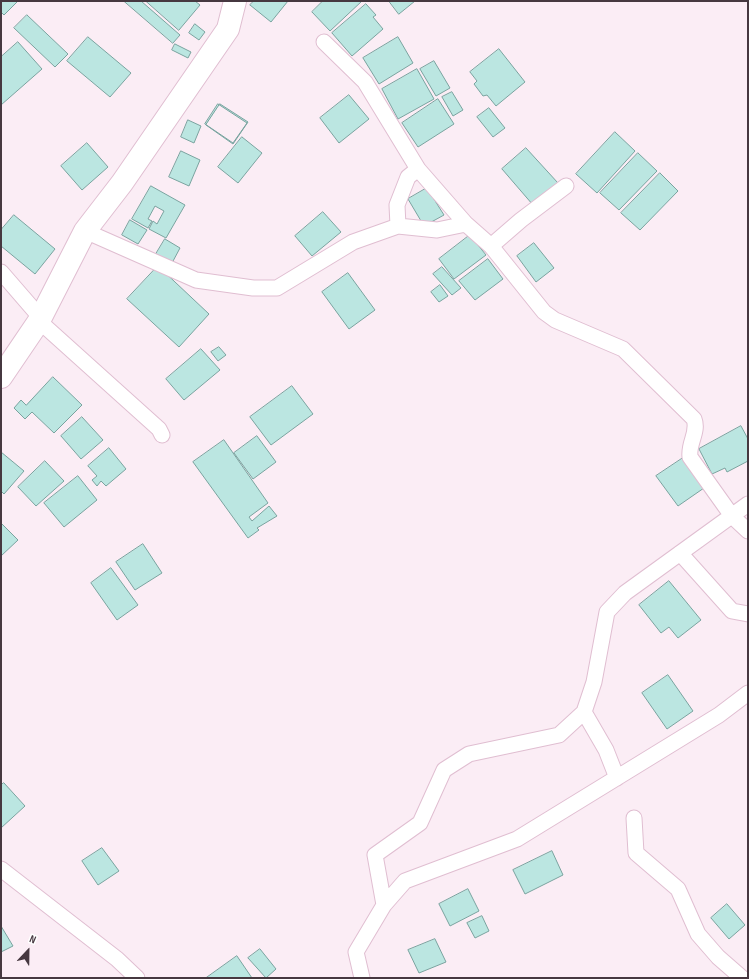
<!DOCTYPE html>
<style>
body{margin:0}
#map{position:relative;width:749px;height:979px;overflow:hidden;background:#fbedf5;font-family:"Sofia Sans Condensed",sans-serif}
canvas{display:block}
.frame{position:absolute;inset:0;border:2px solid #463840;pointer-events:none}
.north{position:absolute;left:8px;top:931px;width:40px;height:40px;-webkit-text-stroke:3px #fff;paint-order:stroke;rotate:22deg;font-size:11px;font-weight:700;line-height:16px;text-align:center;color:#463840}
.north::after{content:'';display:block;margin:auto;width:14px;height:18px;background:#463840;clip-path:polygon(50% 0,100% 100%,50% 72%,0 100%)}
</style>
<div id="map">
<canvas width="749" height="979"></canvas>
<div class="frame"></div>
<div class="north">N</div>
</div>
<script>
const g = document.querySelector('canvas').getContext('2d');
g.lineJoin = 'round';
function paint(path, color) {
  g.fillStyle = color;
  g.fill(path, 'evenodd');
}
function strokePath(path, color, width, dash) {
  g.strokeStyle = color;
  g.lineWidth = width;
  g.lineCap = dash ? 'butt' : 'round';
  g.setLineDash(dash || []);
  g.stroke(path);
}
const building = new Path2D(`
 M1,1H18L4,15L1,12Z
 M124,1H141L180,35L173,43Z
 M146,1H195L200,5L179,30Z
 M254,1H288L271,22L250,5Z
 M323,1H362L330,31L312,12Z
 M389,1H415L399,14Z
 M366,4L376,15L373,17L383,29L352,56L332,33Z
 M27,15L68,54L55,67L14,28Z
 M195,24L205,32L199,40L189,33Z
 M88,37L131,73L110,97L67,61Z
 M398,37L413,63L379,84L363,58Z
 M18,42L42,69L1,105V57Z
 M175,44L191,52L188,58L172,50Z
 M499,49L525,82L496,106L487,95L483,96L474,84L477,81L470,72Z
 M434,61L450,88L436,96L420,69Z
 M417,69L434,99L398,119L382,89Z
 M452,92L463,110L453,116L442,97Z
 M349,95L369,119L339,143L320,118Z
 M438,99L454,124L418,147L402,123Z
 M218,104L247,123L233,143L205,124Z
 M220,104L248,122L233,144L206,125Z
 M489,108L505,128L493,137L477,117Z
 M188,120L201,126L194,143L181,137Z
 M615,132L635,151L597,193L576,174Z
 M242,137L262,153L238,183L218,167Z
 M87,143L108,167L82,190L61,166Z
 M526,148L558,183L533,205L502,169Z
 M181,151L200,160L189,186L169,177Z
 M638,153L657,171L619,210L600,193Z
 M660,173L678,191L640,230L621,213Z
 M151,186L185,205L166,238L149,229L153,221L157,224L164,211L155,206L148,219L152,221L148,228L132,219Z
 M427,188L444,215L424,226L408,199Z
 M323,212L341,232L312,256L295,236Z
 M14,215L55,249L35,274L1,246V230Z
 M130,220L147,230L138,244L122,235Z
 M470,235L486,255L454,279L439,259Z
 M165,239L180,248L172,263L156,254Z
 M534,243L554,268L536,282L517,256Z
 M488,259L503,279L475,300L459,281Z
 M158,266L209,314L179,347L127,299Z
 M442,267L461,288L452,295L433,274Z
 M348,273L375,310L349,329L322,292Z
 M440,285L448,296L439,302L431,292Z
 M219,347L226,355L218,361L211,352Z
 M201,349L220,370L184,400L166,379Z
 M53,377L82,405L54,433L32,412L25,419L14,408L21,400L26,405Z
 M292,386L313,414L271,445L250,417Z
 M82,417L103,440L81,459L61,436Z
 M741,426L748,439V461L727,472L725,468L712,474L699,449Z
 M257,436L276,462L253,479L234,453Z
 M224,440L268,503L249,517L252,521L269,506L277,516L257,528L259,530L248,538L193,462Z
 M109,448L126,469L106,486L101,481L97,486L92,480L97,476L88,466Z
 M1,452L24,471L4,494L1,491Z
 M683,458L704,488L678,506L656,476Z
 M45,461L64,481L36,506L18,487Z
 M78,476L97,500L64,527L44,503Z
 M1,523L18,540L1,556Z
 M143,544L162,573L135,590L116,562Z
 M111,568L138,605L117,620L91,583Z
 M669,581L701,620L678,638L669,627L661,633L639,605Z
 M668,675L693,711L667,729L642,693Z
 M4,783L25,806L1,828V785Z
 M102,848L119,871L98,885L82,861Z
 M552,851L563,875L525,894L513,870Z
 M468,889L479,911L450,926L439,904Z
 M727,904L745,925L729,939L711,918Z
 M482,916L489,931L475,938L467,923Z
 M1,926L13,946L1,952Z
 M435,939L446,962L419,973L408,950Z
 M260,949L276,969L266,978L248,958Z
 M237,956L252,978H206Z`);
paint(building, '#bbe6e1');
strokePath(building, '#7aa39f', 1);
const street = new Path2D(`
 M324,42L365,82L418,169L408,177L397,205L398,226
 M418,169L466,224
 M85,231L196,280L253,288H277L353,242L398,226L437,230L466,224L491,246L521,220L566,186
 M491,246L544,312L555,320L623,349L694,419C699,432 688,443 690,457L732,516L748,531
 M1,272L40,317
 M39,321L159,429L162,435
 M680,553L732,611L748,614
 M617,778L606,750L584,712L594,682L607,612L625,593L748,504
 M634,818L636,853L678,889L698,934L718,957L742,978
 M1,869L117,959L137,978
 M384,905L405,881L517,839L719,715L748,693
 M362,978L356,952L384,905L375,855L420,823L444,770L469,754L559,735L584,712`);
const secondary = new Path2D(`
 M1,377L39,321L85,231L122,183L228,29L235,1`);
strokePath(street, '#e0bed1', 17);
strokePath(secondary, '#e0bed1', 24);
strokePath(street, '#fff', 15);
strokePath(secondary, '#fff', 22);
</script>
